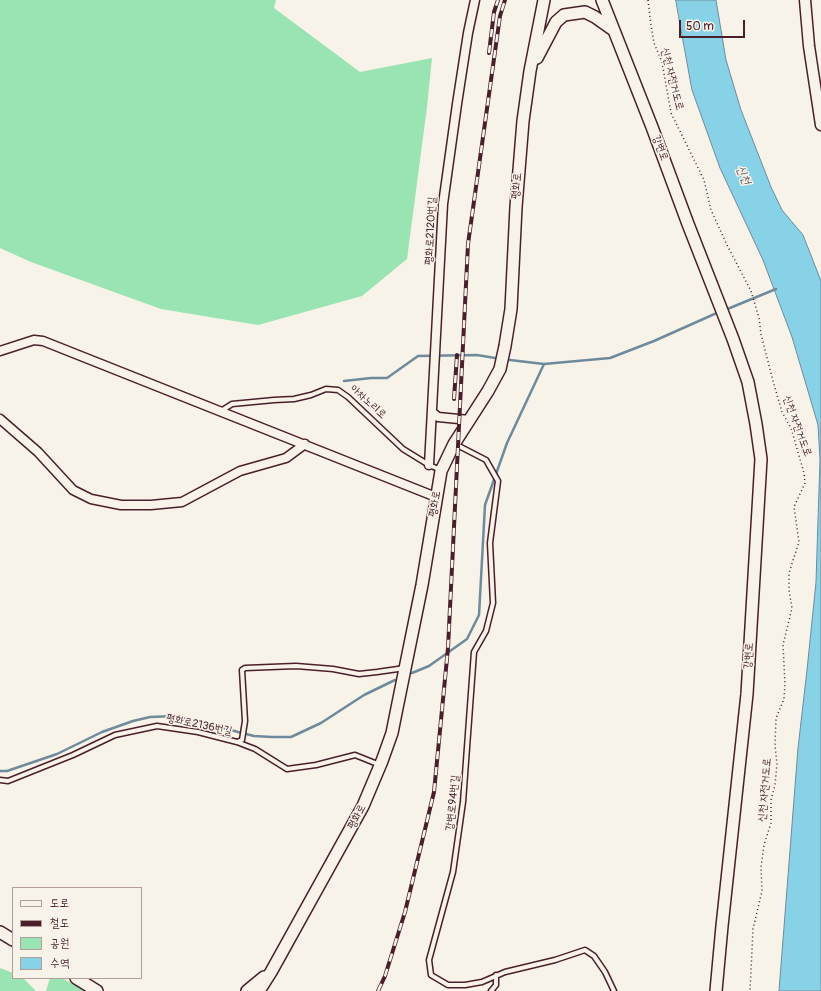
<!DOCTYPE html>
<meta charset="utf-8">
<style>
body{margin:0}
#map{position:relative;width:821px;height:991px;overflow:hidden;background:#f7f3e8;font-family:Pangolin,"Poor Story",sans-serif}
canvas{display:block}
.legend{position:absolute;left:12px;top:887px;width:130px;height:92px;box-sizing:border-box;background:#f7f3e8;border:1px solid #b29e9c;margin:0;padding:5px 7px;list-style:none;font-size:12px;color:#4a1f2b}
.legend li{display:flex;align-items:center;gap:8px;height:20px}
.legend b{width:20px;border:1px solid #b29e9c}
.scale{position:absolute;left:679px;top:20px;width:66px;height:18px;box-sizing:border-box;border:2px solid #4a1f2b;border-top:0;padding-left:5px;font-size:12px;line-height:14px;white-space:nowrap;color:#4a1f2b;-webkit-text-stroke:3px #f7f3e8;paint-order:stroke}
</style>
<div id="map">
<canvas width="821" height="991"></canvas>
<ul class="legend">
<li><b style="height:5px;background:#f7f3e8"></b>도로</li>
<li><b style="height:5px;background:#4a1f2b"></b>철도</li>
<li><b style="height:11px;background:#9ae3b2"></b>공원</li>
<li><b style="height:11px;background:#87d2e7"></b>수역</li>
</ul>
<div class="scale">50 m</div>
</div>
<script>
const g = document.querySelector('canvas').getContext('2d');
g.lineJoin = 'round';
function paint(path, color) {
  g.fillStyle = color;
  g.fill(path, 'evenodd');
}
function strokePath(path, color, width, dash) {
  g.strokeStyle = color;
  g.lineWidth = width;
  g.lineCap = dash ? 'butt' : 'round';
  g.setLineDash(dash || []);
  g.stroke(path);
}
function label(font, color, halo, rows, align = 'center') {
  g.font = font + ' Pangolin,"Poor Story",sans-serif';
  g.lineWidth = 3;
  g.setLineDash([]);
  g.textBaseline = 'middle';
  g.strokeStyle = halo;
  g.fillStyle = color;
  for (const [text, x, y, turn = 0] of rows) {
    g.save();
    g.translate(x, y);
    g.rotate((+turn || 0) * Math.PI / 180);
    g.textAlign = isNaN(turn) ? turn : align;
    if (halo) g.strokeText(text, 0, 0);
    g.fillText(text, 0, 0);
    g.restore();
  }
}
paint(new Path2D(`
 M0,0H276L274,8L360,72L432,58L427,107L407,259L362,296L258,325L161,309L31,262L0,248Z
 M0,968L13,973V978H23L36,991H0Z
 M50,978H62L85,991H46Z`), '#9ae3b2');
const water = new Path2D(`
 M676,0H716L726,60L741,110L771,187L782,210L803,235L821,281V991H779L798,748L807,670L816,582L820,459L818,425L792,337L763,260L720,168L692,90Z`);
paint(water, '#87d2e7');
strokePath(water, '#6f8a9c', 1);
strokePath(new Path2D(`
 M725,310L776,289
 M510,360L544,364
 M344,381L371,378H387L418,356L477,355L495,358
 M412,673L429,666L467,639L479,615L485,505L507,443L544,364L610,358L654,341L719,312
 M0,771H7L57,754L102,732L133,721L150,717L175,716L254,736L272,737H291L321,723L364,695L395,680`), '#6f8a9c', 2.5);
const service = new Path2D(`
 M221,411L232,404L274,400L294,399L311,395L326,389L338,390L348,397L403,449L429,465L441,470
 M455,444L486,460L498,481L490,543L493,603L486,631L474,652L463,802L453,872L429,960L431,975L448,985H465L482,982L505,972L555,960L585,950L594,956L605,972L614,991
 M237,742L255,749L287,769L316,765L355,755L380,765
 M0,780L8,781L73,755L115,735L157,726L198,732L237,742L242,740L245,721L242,670L245,668L296,666L333,669L359,674L377,672L405,668
 M491,991L496,985V975`);
const minor = new Path2D(`
 M0,351L34,340L43,341L436,497
 M432,412L438,417L469,420
 M0,419L38,452L73,490L91,499L121,505H151L182,502L240,471L286,458L305,444
 M429,465L443,204L457,104L468,33L475,0`);
const tertiary = new Path2D(`
 M805,0L809,46L821,125`);
const secondary = new Path2D(`
 M602,0L652,127L688,224L733,339L748,382L756,424L761,459L747,694L722,926L716,991
 M537,58L556,22L564,15L585,12L595,17L612,29
 M0,932L13,940
 M76,978L97,991
 M247,991L264,977
 M259,991L271,972L363,806L382,761L392,733L397,708L422,585L441,471L454,444L488,391L500,369L505,346L511,309L516,207L523,121L530,71L544,0`);
strokePath(service, '#4a1f2b', 7);
strokePath(minor, '#4a1f2b', 11);
strokePath(tertiary, '#4a1f2b', 13);
strokePath(secondary, '#4a1f2b', 14);
strokePath(new Path2D(`
 M648,0L651,25L654,43L662,62L671,113L704,180L711,210L727,245L751,291L759,318L761,334L773,381L782,412L791,428L804,473L805,483L794,507L799,542L789,573V590L792,608L783,645L785,684L784,699L776,718L775,745L777,764L775,785L771,800V823L764,845L761,867L762,891L753,929L750,991`), '#4a1f2b', 1.5, [1, 3]);
strokePath(service, '#f7f3e8', 4);
strokePath(minor, '#f7f3e8', 8);
strokePath(tertiary, '#f7f3e8', 10);
strokePath(secondary, '#f7f3e8', 11);
const rail = new Path2D(`
 M489,53L494,12L498,0
 M454,399L457,355
 M378,991L385,976L405,912L434,792L448,648L468,244L500,16L505,0`);
strokePath(rail, '#4a1f2b', 4);
strokePath(rail, '#f7f3e8', 2.5, [8]);
label('11px', '#4a1f2b', '#f7f3e8', [
 ["신천 자전거도로",672,79,76],
 ["강변로",660,148,70],
 ["평화로",517,186,-85],
 ["평화로2120번길",431,231,-87],
 ["아차노리로",368,402,42],
 ["신천 자전거도로",797,426,70],
 ["평화로",435,504,-80],
 ["강변로",749,656,-86],
 ["평화로2136번길",199,725,12],
 ["신천 자전거도로",765,790,-85],
 ["강변로94번길",453,803,-84],
 ["평화로",357,817,-62]
]);
label('italic 12px', '#594c5a', '#f7f3e8', [
 ["신천",743,175,67]
]);
</script>
